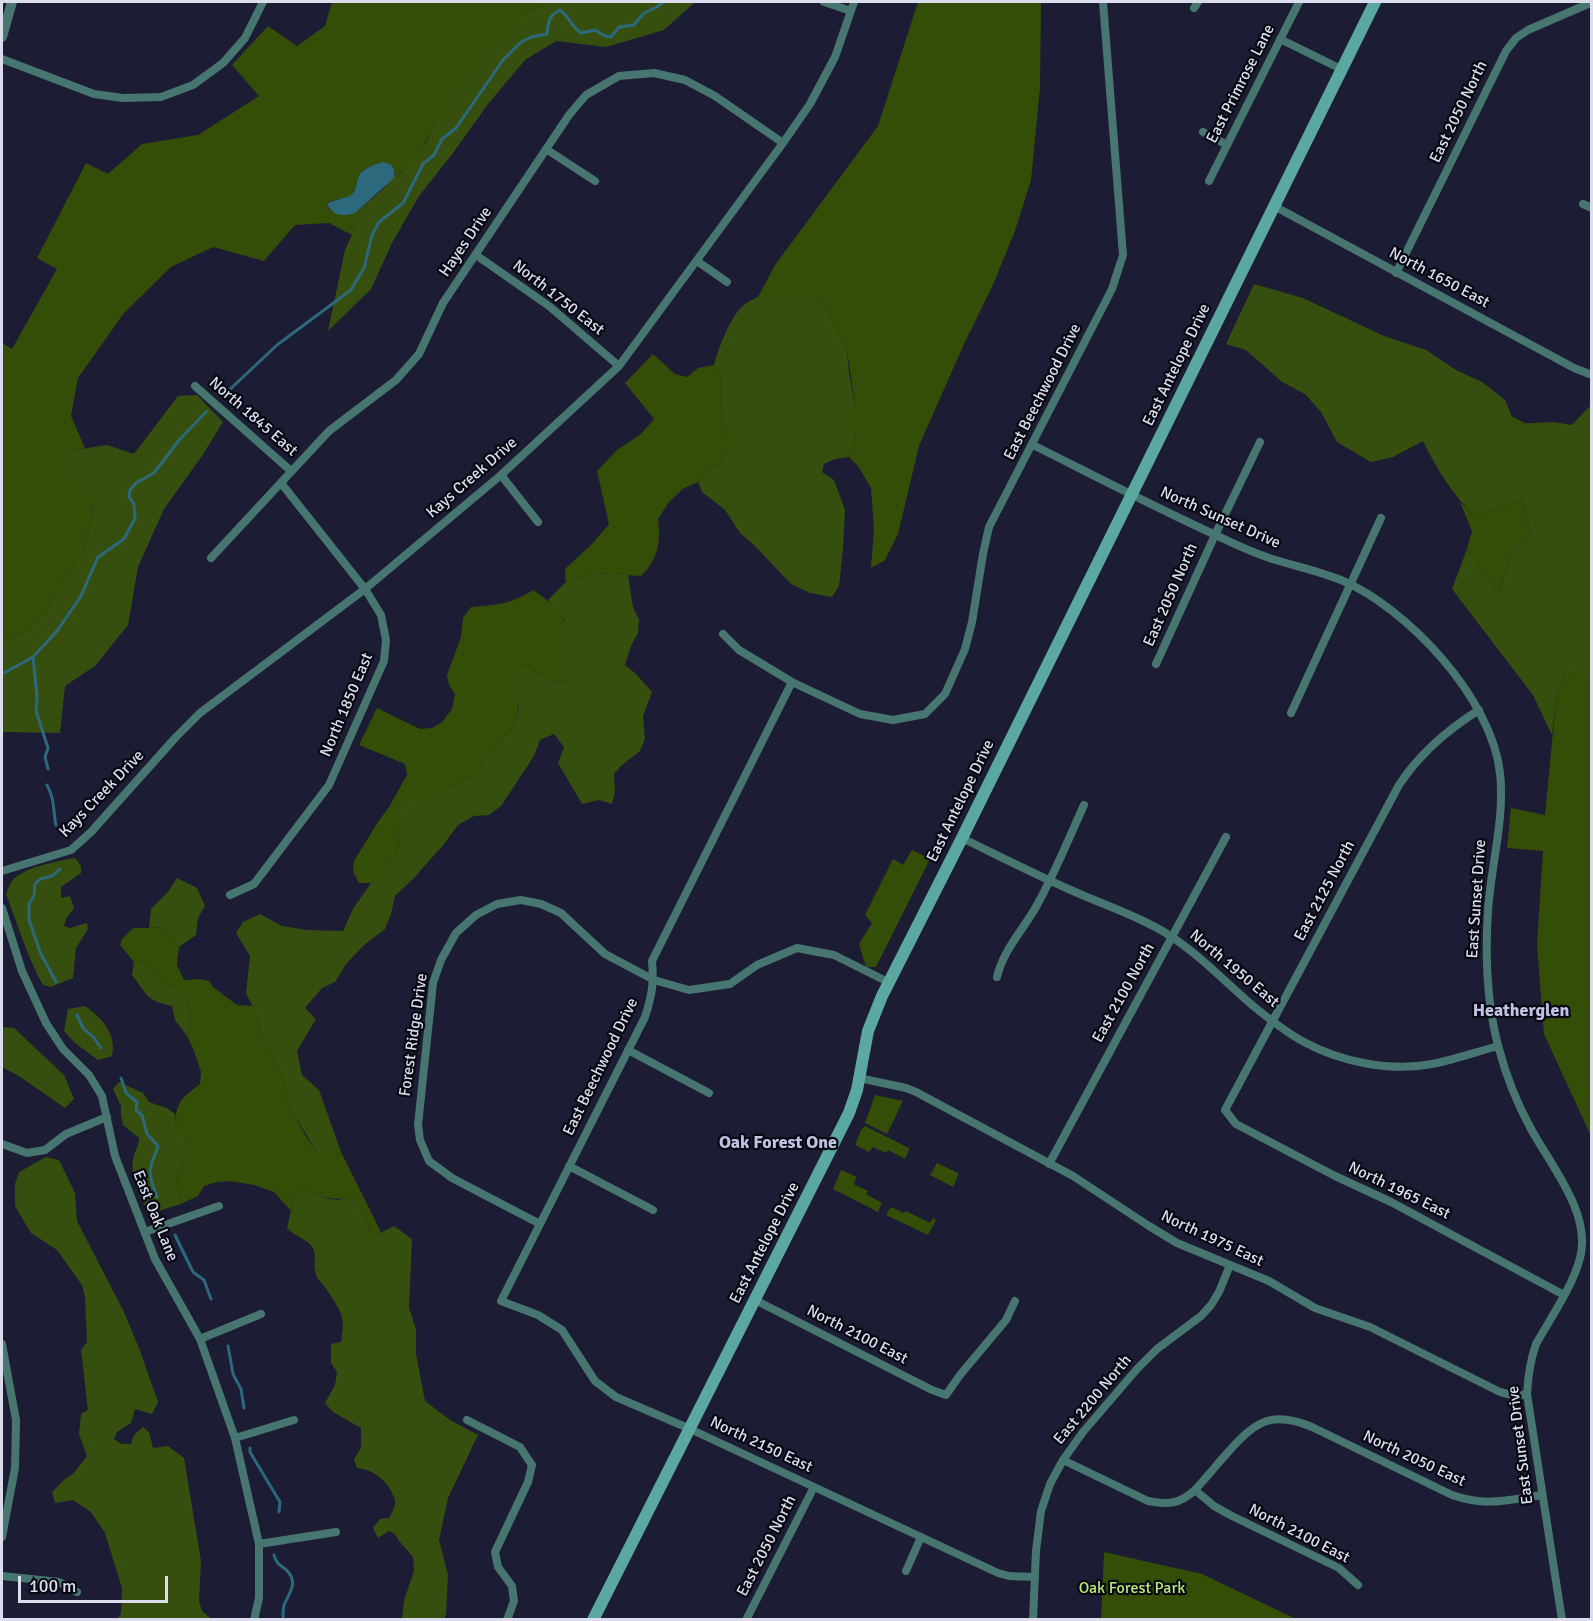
<!DOCTYPE html>
<style>
body{margin:0}
#map{position:relative;width:1593px;height:1621px;overflow:hidden;background:#1c1c34;font-family:Signika,sans-serif}
canvas{display:block}
.frame{position:absolute;inset:0;border:3px solid #dbdded;pointer-events:none}
.scale{position:absolute;left:18px;top:1576px;width:150px;height:27px;box-sizing:border-box;border:3px solid #dbdded;border-top:0;padding-left:8px;font-size:18px;line-height:21px;white-space:nowrap;color:#dbdded;-webkit-text-stroke:4px #070812;paint-order:stroke}
</style>
<div id="map">
<canvas width="1593" height="1621"></canvas>
<div class="frame"></div>
<div class="scale">100 m</div>
</div>
<script>
const g = document.querySelector('canvas').getContext('2d');
g.lineJoin = 'round';
function paint(path, color) {
  g.fillStyle = color;
  g.fill(path, 'evenodd');
}
function strokePath(path, color, width, dash) {
  g.strokeStyle = color;
  g.lineWidth = width;
  g.lineCap = dash ? 'butt' : 'round';
  g.setLineDash(dash || []);
  g.stroke(path);
}
function label(font, color, halo, rows, align = 'center') {
  g.font = font + ' Signika,sans-serif';
  g.lineWidth = 4.5;
  g.setLineDash([]);
  g.textBaseline = 'middle';
  g.strokeStyle = halo;
  g.fillStyle = color;
  for (const [text, x, y, turn = 0] of rows) {
    g.save();
    g.translate(x, y);
    g.rotate((+turn || 0) * Math.PI / 180);
    g.textAlign = isNaN(turn) ? turn : align;
    if (halo) g.strokeText(text, 0, 0);
    g.fillText(text, 0, 0);
    g.restore();
  }
}
paint(new Path2D(`
 M332,2H549L524,15L434,126C427,141 411,170 394,176L395,172L382,162C374,165 362,168 358,178C356,182 357,187 354,192C347,200 335,198 327,203L328,207L333,212H356L354,230L352,235L329,223L295,225L264,261L213,247L171,267L124,313L78,378L71,416L85,448L68,451L93,500L92,518L83,553L67,575L47,611L25,633L2,643V343L12,349L57,269L37,258L86,163L108,174L142,144L198,135L259,96L232,65L268,26L297,46L325,26Z
 M918,2H1041L1040,88L1031,180L1015,231L992,287L964,344L919,446L898,534L885,560L871,568L874,529L871,488L858,466L849,457L856,432V409L847,352L828,315L814,294L758,297L775,265L878,126Z
 M1254,284L1591,457V1136L1544,1034L1537,945L1543,851L1507,848L1511,808L1545,815L1557,691L1566,670L1583,678L1554,482Z
 M653,354L675,374L687,377L698,368L714,365L722,381L721,416L728,435V451L719,464L704,474L698,482L684,488L669,502L658,519C661,542 658,560 641,576L595,573L566,582L565,569L592,544L609,524L597,471L617,450L641,434L654,419L625,383Z
 M1523,499L1531,536L1513,548L1499,595L1467,549L1472,531L1460,502L1474,515Z
 M533,590C543,597 558,607 563,620C569,631 566,668 565,682L547,680L525,664L515,724L471,778L445,788L398,824L399,846L388,868L371,883H359L353,871L354,861L378,822L389,807L407,775L405,764L359,745L377,708L420,729L432,728L442,722L452,709L455,694L449,685L447,675L461,637L463,618L471,607C496,605 512,604 533,590Z
 M912,850L930,859L876,967H866L859,944L872,923L865,915L893,859L903,865Z
 M164,927L179,947L177,965L184,980L200,979L209,981L213,987L237,1005L253,1006L259,1019L263,1042L273,1055L284,1079L287,1098L294,1114L305,1135L319,1155L341,1152L381,1232L378,1234L372,1243L360,1233L371,1232L361,1211L352,1197C330,1202 321,1196 301,1188L294,1198L291,1211L274,1192L254,1185L230,1181L217,1182L204,1186L198,1196L181,1204L176,1183L179,1169L187,1159V1142L175,1124C177,1100 182,1098 200,1084L201,1072L194,1051L187,1036L191,1014L185,996L168,984L162,983L154,970L141,961L134,962L120,945L122,939L133,928H149Z
 M875,1095L903,1101L887,1134L865,1123Z
 M865,1126L909,1148V1150L905,1159L888,1150L886,1153L873,1147L869,1152L855,1145L861,1130Z
 M937,1163L958,1173V1176L953,1187L930,1175Z
 M841,1170L857,1177L854,1183L855,1185L868,1191L866,1194L882,1203L878,1212L833,1189Z
 M891,1207L904,1213L906,1211L930,1223L933,1218L936,1220L928,1235L886,1215Z
 M1104,1552L1202,1574L1296,1619H1101Z`), '#354e07');
paint(new Path2D(`
 M549,2H695L664,30L606,47L556,41L525,60L488,104L453,153L419,196L392,243L371,289L328,331L345,250L354,230L355,213L383,189L394,176L401,173L426,143L434,126L453,93L476,62L524,15Z
 M1254,284L1303,298L1384,336L1426,350L1456,370L1482,382L1505,400L1515,424L1553,422L1572,425L1589,407L1591,406V682L1566,670L1557,691L1552,735L1533,695L1452,589L1467,549L1499,595L1513,548L1531,536L1523,499L1474,515C1452,494 1436,468 1423,441L1393,457L1371,462L1337,442L1321,412L1305,394L1282,382L1246,350L1226,344Z
 M795,292L814,294L828,315L847,352L849,373L856,409V432L849,457L835,459L824,464L822,472L834,480L845,510L843,549L839,586L832,597L810,593L791,584L753,544L740,533L725,510L702,492L698,482L704,474L719,464L728,451V435L721,416L722,381L714,365C717,352 731,315 742,307C746,303 753,299 758,297C769,292 783,293 795,292Z
 M197,395L223,422L202,456L164,509L138,567L128,625L95,666L65,686L60,733L7,732L2,733V643L25,633L47,611L67,575L83,553L92,518L93,500L67,479L68,451L107,445L134,454L178,396Z
 M595,573L628,575L633,607L639,620L638,633L631,646L625,665L635,673L652,692L643,716L645,739L640,751L622,765L614,774L615,792L612,804L599,800L582,804L558,763L564,747L554,734L540,740L534,756L501,806L489,815L474,816L458,825L444,844L414,878L395,896L391,914L385,929L364,945L346,964L335,982L322,988L305,1008L316,1019L297,1051L302,1075L319,1090L341,1152L319,1156L294,1114L287,1098L284,1079L273,1055L263,1042L259,1019L246,993L250,956L236,933L243,922L260,914L282,926L307,930L343,931L353,909L371,883L388,868L399,846L398,824L403,804L471,778L515,724L519,705L501,700C505,681 510,675 525,664L547,680L565,682L566,642L564,620L548,600L566,582Z
 M75,858L81,866V873L61,887V898L70,896L74,908L67,917L64,926L70,928L87,923L88,929L76,948L73,978L51,987L43,985C27,957 18,925 6,894C8,890 9,884 12,881C23,867 58,861 75,858Z
 M177,878L197,888L205,906L198,918L196,935L179,947L164,927L149,928L151,909L168,892Z
 M141,961L154,970L162,983L168,984L185,996L191,1014L187,1036L175,1020L172,1006C146,1000 148,996 132,975L134,962Z
 M85,1006C102,1018 117,1034 112,1056L98,1060L75,1043L64,1031L68,1009Z
 M2,1027L14,1028L64,1075L74,1099L65,1108L19,1076L2,1067Z
 M119,1082L143,1093L149,1102L167,1108L175,1114V1124L187,1142V1159L179,1169L176,1183L181,1204L149,1214C141,1198 130,1179 133,1160C134,1152 139,1147 139,1138L123,1125L121,1116V1106L113,1089Z
 M46,1157L59,1160L75,1193L77,1221L123,1310L139,1348L158,1402L152,1414L135,1409L131,1423L117,1432L114,1439L122,1444H131L134,1435L143,1427L149,1432L153,1448L168,1446L184,1458L201,1561L199,1601L202,1611L211,1619H117L121,1614L122,1588L105,1533L91,1512L73,1500L55,1503L52,1492L65,1479L73,1474L87,1456L79,1434L81,1414L88,1410L81,1350L87,1342L85,1297L82,1285L57,1250L31,1233L15,1206V1184L19,1172Z
 M301,1188L329,1199L338,1200L352,1197L361,1211L371,1233L361,1234L371,1242L378,1234L394,1226L412,1239L409,1307L416,1330V1354L425,1401L450,1420L478,1435L448,1498L439,1540L448,1575L446,1614L444,1619H402L404,1600L414,1571L413,1557L399,1541L395,1534L389,1531L378,1538L373,1528L380,1519L389,1518C392,1512 396,1506 395,1500C395,1498 391,1492 391,1491C383,1477 372,1470 357,1468L354,1460L361,1447V1428L333,1412L325,1403L335,1385L337,1372L331,1363V1344L341,1342C346,1316 341,1312 327,1290C323,1284 316,1279 315,1271C313,1263 317,1255 313,1248C307,1238 295,1237 287,1228L294,1198Z`), '#374f0e');
paint(new Path2D(`
 M382,162C392,163 396,168 394,178L355,213C343,217 333,216 327,204C335,198 347,200 354,192C357,187 356,182 358,178C362,168 374,165 382,162Z`), '#2c697c');
strokePath(new Path2D(`
 M224,395L277,345L351,290L364,268L372,235L379,222L403,203L423,164L434,155L442,139L456,128L503,60L521,42L531,37L547,34C548,22 549,15 560,10C570,18 571,26 581,33L595,30L605,36L611,37L619,27L634,25L644,13L657,7L663,2
 M33,657L37,697L36,711L48,748L45,757L48,769
 M2,674L33,657L57,631L81,596L98,557L124,539L135,518L134,504L129,497L130,490L136,483L154,473L179,440L207,411
 M47,785C55,799 53,811 56,825
 M56,982L40,952L29,920V904L34,896L35,884L40,879L52,876L60,869
 M77,1015L83,1028L94,1038L101,1048
 M121,1078L126,1093L137,1102L136,1110L142,1115L147,1134L158,1146C156,1154 152,1160 151,1166C148,1176 154,1187 157,1197
 M175,1235L193,1272L204,1280L211,1299
 M228,1346L233,1374L241,1389L244,1408
 M250,1448V1452L280,1502L279,1512
 M274,1555C277,1567 283,1565 289,1573C298,1584 288,1595 284,1605C283,1609 283,1615 283,1620`), '#2c697c', 3);
strokePath(new Path2D(`
 M824,2L851,11
 M1194,8L1198,2
 M1280,39L1341,69
 M2,59L94,94L123,98L161,97L193,85L223,63L245,38L263,2
 M1203,132L1227,145
 M546,149L595,181
 M1209,181L1299,2
 M1583,204L1592,208
 M1274,206L1574,368L1592,375
 M476,255L549,306L619,366
 M697,261L727,282
 M1396,273L1506,51L1516,38L1528,30L1588,4
 M195,386L291,471
 M1033,445C1095,476 1158,509 1222,538C1238,546 1255,553 1272,559C1295,566 1319,571 1341,580C1408,608 1492,699 1500,773C1505,819 1491,865 1488,911C1485,956 1487,1005 1499,1049C1506,1075 1517,1103 1530,1127C1550,1165 1592,1213 1580,1258C1573,1286 1550,1319 1536,1344C1530,1361 1528,1376 1527,1394L1562,1620
 M501,475L538,522
 M211,558L329,431L396,380L419,354L443,303L569,115L586,95L619,76L654,73L685,80L715,96L783,143
 M723,634L739,650L792,682L860,714L893,720L925,714L945,694L965,649L972,622L983,554L989,527L1112,289L1123,255L1103,2
 M1156,664L1215,535L1260,442
 M792,682L652,961C654,984 652,995 645,1017L501,1301L538,1315L562,1330L595,1381L616,1397L688,1428L998,1573L1009,1576L1034,1577
 M1479,710C1447,730 1420,753 1399,785L1225,1110L1236,1124L1335,1176L1391,1202L1564,1295
 M1291,713L1381,518
 M962,838C999,856 1036,875 1073,891C1104,905 1136,915 1164,932C1197,952 1223,980 1252,1005C1268,1018 1285,1032 1304,1042C1341,1062 1390,1072 1432,1064C1454,1060 1476,1052 1498,1046
 M2,871L71,850L91,832L176,737L200,713L365,589L501,475L619,366L783,143L810,104L835,57L854,2
 M230,895L254,884L329,785L384,661L386,640L381,615L365,589L281,483
 M2,908L22,971L46,1023L63,1049L89,1075L102,1096L115,1156L155,1259L200,1339L235,1438L259,1544V1598L254,1620
 M997,977C1003,950 1024,929 1037,905C1055,873 1069,838 1084,805
 M628,1050L709,1093
 M859,1078L906,1088L916,1092L1073,1176L1149,1226L1177,1243L1269,1281L1315,1308L1370,1327L1500,1392L1516,1396L1527,1394
 M2,1144L27,1153L45,1150L66,1134L107,1117
 M1049,1164L1226,837
 M569,1166L653,1210
 M540,1224L452,1178L429,1161L420,1140L418,1125L433,983L441,960L456,933L476,915L497,904L521,900L541,904L561,913L605,954L654,980L689,990L730,984L757,965L797,948L834,955L888,982
 M145,1232L219,1206
 M755,1300L932,1390L946,1395L960,1375L1006,1320L1015,1301
 M200,1339L261,1314
 M2,1344L16,1420L15,1468L2,1537
 M467,1420L520,1447L532,1465L528,1482L495,1552L498,1567L512,1586L514,1601L507,1620
 M235,1438L294,1420
 M1063,1460L1148,1501C1168,1505 1180,1504 1195,1490C1207,1477 1218,1463 1230,1450C1256,1420 1273,1411 1312,1427L1452,1495C1486,1507 1508,1500 1542,1495
 M1195,1490L1214,1506L1230,1515L1339,1568L1358,1585
 M259,1544L336,1532
 M906,1571L921,1537
 M2,1576L59,1582L77,1592
 M746,1620L814,1487
 M1033,1620L1036,1551L1041,1511L1050,1484L1063,1460L1083,1432L1137,1369L1157,1349L1201,1316L1211,1305L1219,1292L1230,1265`), '#477670', 8);
strokePath(new Path2D(`
 M2,37L12,2`), '#477670', 10);
strokePath(new Path2D(`
 M593,1620L849,1113L857,1090L868,1031L882,996L962,838L1375,2`), '#5aa89f', 12);
label('16px', '#dbdded', '#070812', [
 ["East Primrose Lane",1241,84,-63],
 ["East 2050 North",1459,112,-64],
 ["Hayes Drive",466,242,-56],
 ["North 1650 East",1439,278,28],
 ["North 1750 East",558,298,38],
 ["East Antelope Drive",1177,365,-64],
 ["East Beechwood Drive",1043,392,-63],
 ["North 1845 East",253,417,41],
 ["Kays Creek Drive",472,478,-41],
 ["North Sunset Drive",1220,518,24],
 ["East 2050 North",1171,595,-66],
 ["North 1850 East",347,705,-67],
 ["Kays Creek Drive",102,794,-46],
 ["East Antelope Drive",961,801,-64],
 ["East 2125 North",1325,891,-62],
 ["East Sunset Drive",1477,899,-86],
 ["North 1950 East",1234,969,40],
 ["East 2100 North",1124,993,-61],
 ["Forest Ridge Drive",414,1035,-82],
 ["East Beechwood Drive",601,1067,-64],
 ["North 1965 East",1399,1191,26],
 ["East Oak Lane",155,1216,68],
 ["North 1975 East",1212,1239,25],
 ["East Antelope Drive",765,1243,-63],
 ["North 2100 East",857,1335,27],
 ["East 2200 North",1093,1400,-50],
 ["North 2150 East",761,1445,25],
 ["East Sunset Drive",1521,1445,-97],
 ["North 2050 East",1414,1459,25],
 ["North 2100 East",1299,1534,27],
 ["East 2050 North",767,1546,-63]
]);
label('16px', '#bae97c', '#070812', [
 ["Oak Forest Park",1132,1589]
]);
label('bold 18px', '#c1c3e4', '#070812', [
 ["Heatherglen",1521,1011],
 ["Oak Forest One",778,1143]
]);
</script>
